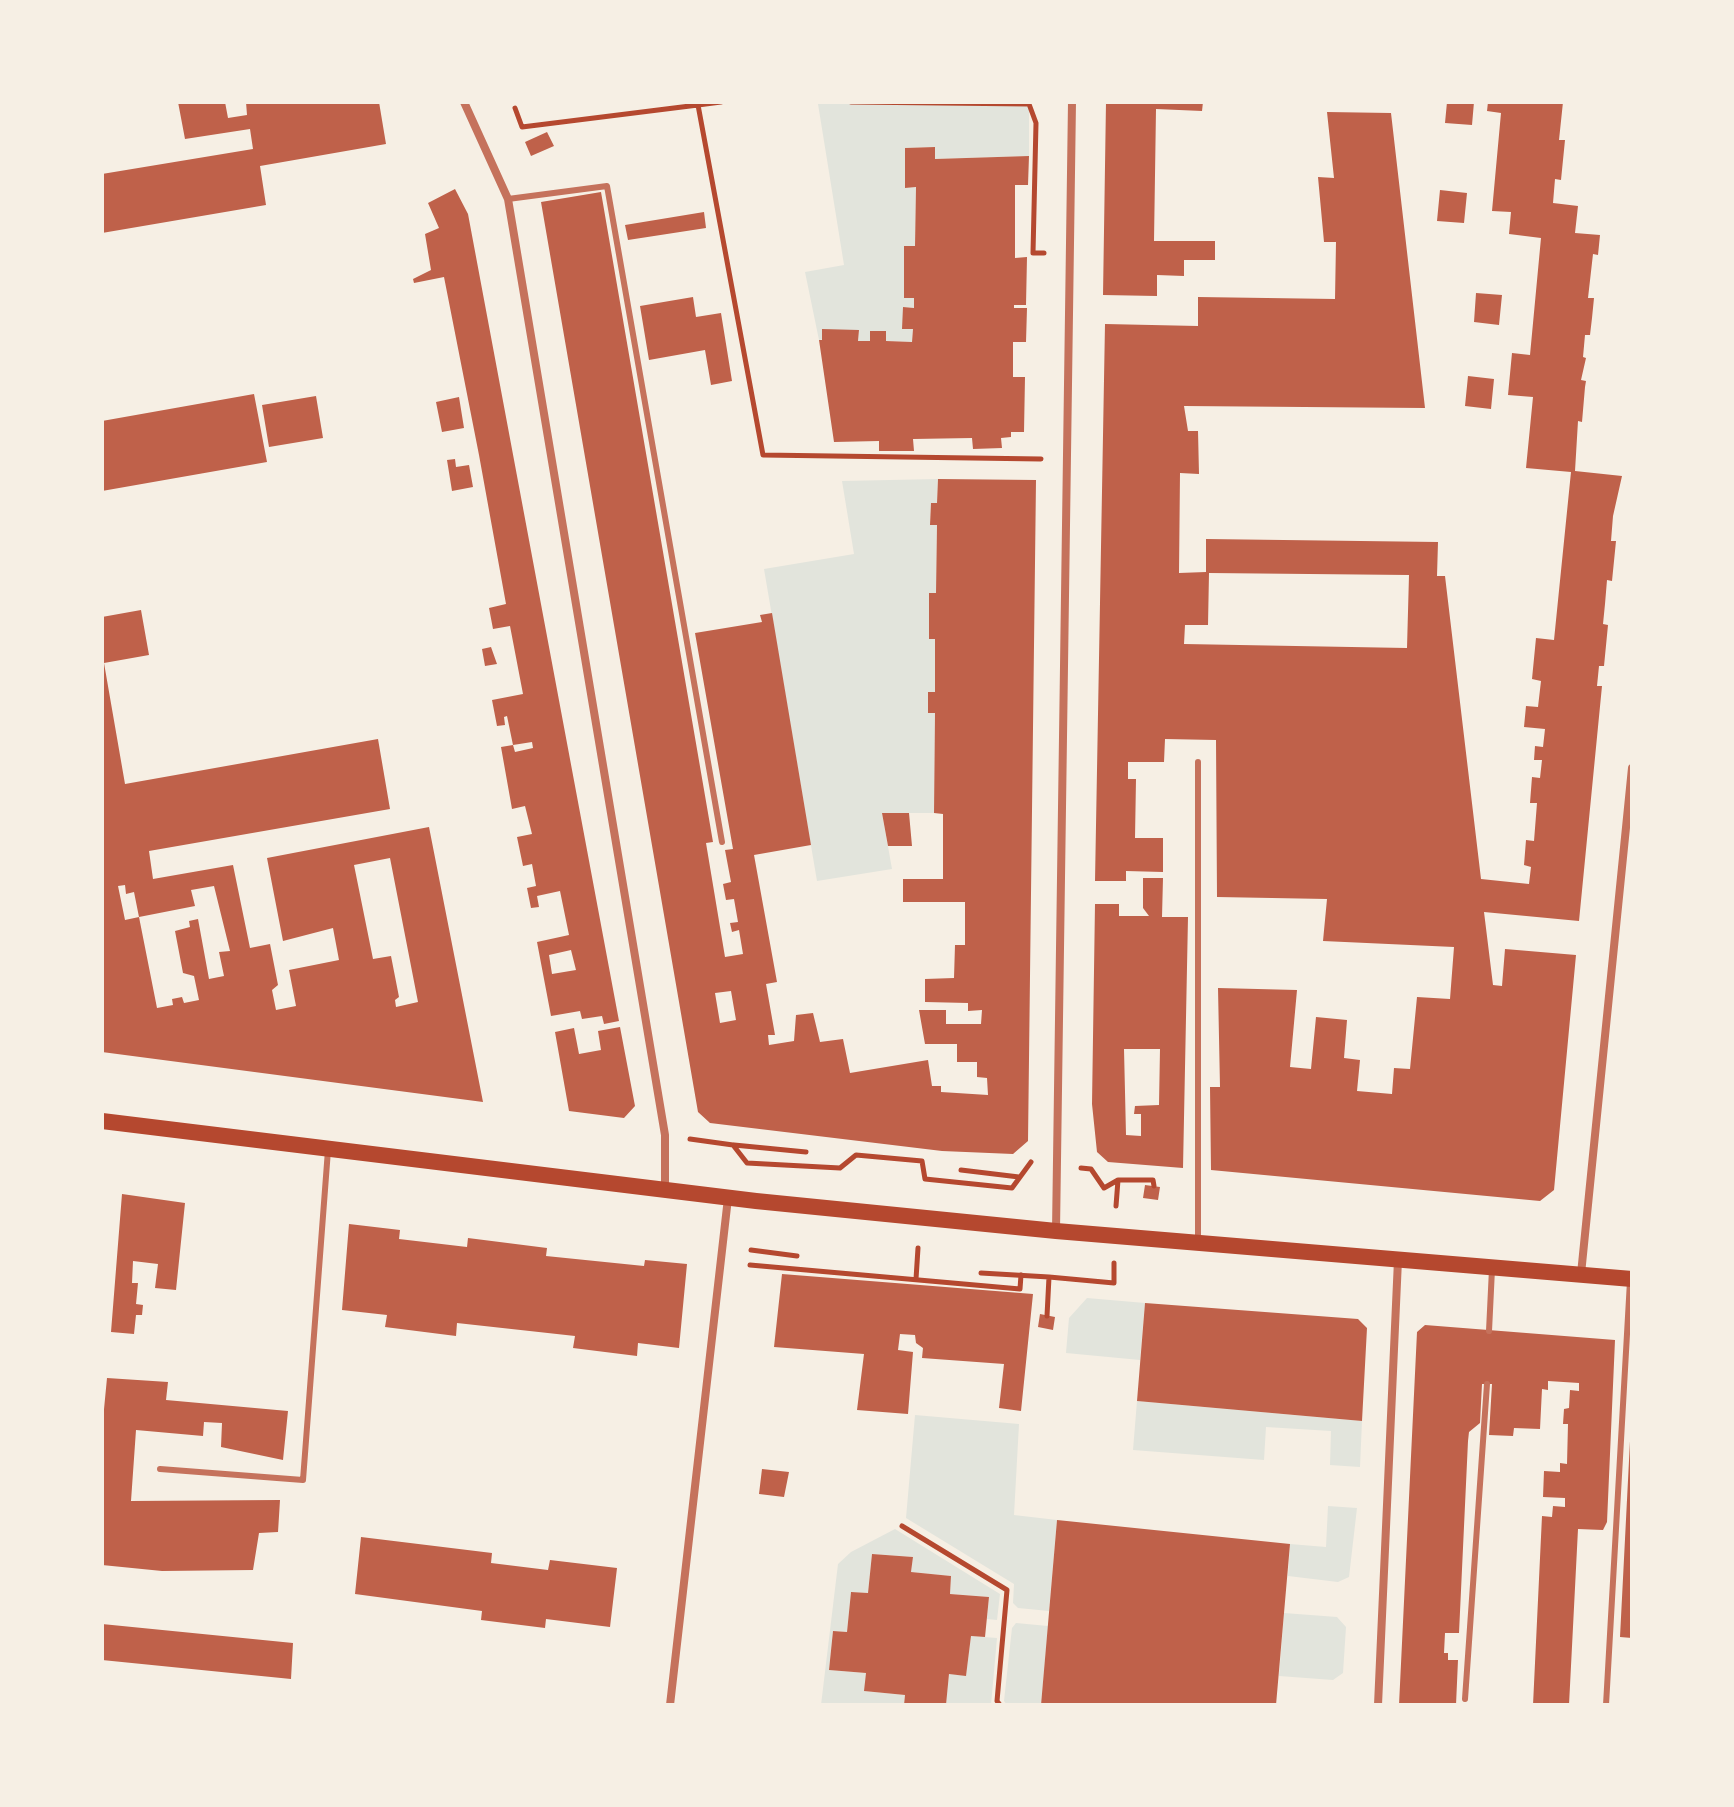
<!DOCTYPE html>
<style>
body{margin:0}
#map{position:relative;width:1734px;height:1807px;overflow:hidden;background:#f6efe4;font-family:"PT Serif",serif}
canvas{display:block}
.frame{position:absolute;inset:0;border:104px solid #f6efe4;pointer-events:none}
</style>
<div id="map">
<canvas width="1734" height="1807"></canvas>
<div class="frame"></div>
</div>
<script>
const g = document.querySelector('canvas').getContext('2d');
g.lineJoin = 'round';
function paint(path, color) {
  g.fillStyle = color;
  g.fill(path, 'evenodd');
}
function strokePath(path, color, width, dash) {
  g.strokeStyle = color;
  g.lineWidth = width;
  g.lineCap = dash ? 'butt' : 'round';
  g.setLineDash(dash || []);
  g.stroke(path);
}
paint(new Path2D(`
 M799,102L1029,104V156L935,159L934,147L905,148V188L916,187L915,246H904V297L914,298V308L903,307V329H913L912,342L886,341V331H871L870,341H858L859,331L819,340L805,272L844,265L818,104Z
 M938,479L937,503L931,504L930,524L937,525L936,593L929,594V638L935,639V692H928V712L935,713L934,813H882L892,869L817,881L764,569L854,554L842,481Z
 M1087,1298L1145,1303L1140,1360L1066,1353L1069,1318Z
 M1137,1401L1362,1421L1360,1467L1330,1465L1331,1431L1266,1427L1264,1460L1133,1450Z
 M915,1415L1019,1424L1014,1515L1057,1520L1049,1611L1018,1608L1013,1603L1014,1584L906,1518Z
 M1328,1506L1357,1508L1349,1577L1338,1582L1288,1576L1290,1544L1326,1547Z
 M895,1529L1000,1594L997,1620L987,1619L989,1597L950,1594L951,1576L911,1572L913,1557L872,1554L868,1593L851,1592L847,1632L833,1631L829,1670L866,1673L865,1691L905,1695L904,1705H821L838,1564L851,1552Z
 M1284,1613L1337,1617L1346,1627L1343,1673L1333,1680L1279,1676Z
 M1016,1623L1048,1626L1041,1705H1007L1004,1701L1012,1628Z
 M971,1636L997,1638L991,1705H946L949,1674L966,1675Z`), '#e2e4dc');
paint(new Path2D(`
 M178,102H225L228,118L247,115L246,102H379L386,144L260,166L266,205L102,233V174L253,149L250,129L185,139Z
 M1106,102H1203L1202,111L1156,109L1154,241H1215V260H1184V276L1157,275V296L1103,295Z
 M1447,102H1474L1472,125L1445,123Z
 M1488,102H1563L1559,140H1565L1561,180L1555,179L1553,203L1578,206L1575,233L1600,235L1598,255L1593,254L1588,298H1594L1592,318L1590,335H1585L1583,357L1586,358L1581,380L1586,381L1585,387L1582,422L1578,421L1575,471L1622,476L1613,516L1611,541H1616L1612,581L1607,580L1605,604L1603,624L1608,625L1604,666H1599L1597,686H1602L1579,921L1484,912L1493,985L1502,986L1505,949L1576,955L1554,1190L1540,1201L1211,1170L1210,1087H1220L1218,988L1297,990L1290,1067L1311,1069L1316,1017L1347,1020L1344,1058L1360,1060L1357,1091L1392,1094L1394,1068L1410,1069L1417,997L1450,999L1454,947L1323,941L1327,899L1217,897L1216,740L1165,739L1164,762H1128V779H1136L1135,838H1163V872L1126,871V881H1095L1105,324L1198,326V297L1335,299L1336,242H1324L1318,177L1334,178L1327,112L1391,113L1425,408L1184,406L1188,431H1198L1199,474L1180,473L1179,573L1206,572V539L1438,542L1437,576H1445L1481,879L1529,884L1531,867L1524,865L1526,840L1534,841L1537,803H1530L1532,777L1540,778L1542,760H1534L1535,746L1543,747L1545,729L1524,727L1526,706L1538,707L1541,681L1532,679L1536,638L1554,640L1571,472L1526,468L1533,397L1508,395L1512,353L1530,355L1541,238L1509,234L1511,212L1492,211L1501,113L1487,111ZM1209,573L1409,575L1407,648L1184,644L1185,625H1208Z
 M547,132L554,146L531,156L525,142Z
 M935,147V159L1029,156L1028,185H1015V258L1027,257L1026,305H1014V308H1027L1026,342H1013V377H1025L1024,432H1011V437L1001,438L1002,448L973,449L972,438L913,439L914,451H879V441L834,442L819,340H822V329L859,330L858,341H870V331H886V341L912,342L913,329H902L903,307L914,308V298H904V246H915L916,187L905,188V148Z
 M455,189L468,214L619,1021L604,1024L602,1016L582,1019L580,1011L551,1016L537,942L569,935L560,891L537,896L539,907L531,908L527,888L536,886L532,864L523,866L517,837L532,834L525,806L512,809L501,747L513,745L515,752L533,748L532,742L513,745L507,716L504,717L505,725L497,726L492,700L523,694L510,626L493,629L489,608L506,604L479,455L444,277L414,283L413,279L431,270L425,234L439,228L428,203ZM571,950L576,970L552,974L549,955Z
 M1440,190L1467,193L1464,223L1437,221Z
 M601,192L713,842L706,843L725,957L743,954L739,930L732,932L730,923L738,922L734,899L726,900L723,884L731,882L725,850L733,849L695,633L762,622L760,615L772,613L811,845L754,855L777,982L766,984L775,1035H768L769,1045L794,1041L796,1015L813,1013L820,1042L843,1039L850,1073L928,1060L932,1086H941V1092L988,1095L987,1078L977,1077V1062H957V1044H925L919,1010H946V1024H981L982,1010L968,1011V1003L925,1002V979L954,978L955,945H965V902H903V879H943V814L934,813L935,713H928V692H935V639H929V593H936L937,525H930L931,503H937L938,479L1036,480L1028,1141L1013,1154L942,1151L710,1123L698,1112L541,202ZM731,991L736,1020L720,1023L715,993Z
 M704,212L706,228L628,240L625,225Z
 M1476,293L1502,295L1499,325L1474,322Z
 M693,297L696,317L721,313L732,381L711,385L705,350L649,360L640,306Z
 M1468,376L1494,379L1491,409L1465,406Z
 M254,394L267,462L102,491V421Z
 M316,396L323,438L269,447L262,405Z
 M459,397L464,428L442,432L436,402Z
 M455,459L456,467L469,465L473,487L452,491L447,460Z
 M141,610L149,655L104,663L125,784L378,739L390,809L149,851L153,879L233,865L250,948L270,944L278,985L272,990L276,1010L296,1006L289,970L339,960L333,928L283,941L267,858L429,827L483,1102L102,1052V617ZM390,858L418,1002L396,1007L395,1000L399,997L391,956L373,959L354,865ZM125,885L126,894L134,892L139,917L195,906L191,890L214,886L230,951L219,952L224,976L209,979L198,919L189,921L190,927L175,931L183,973L194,976L199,1000L184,1003L182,997L172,999L173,1005L157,1008L139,917L125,920L118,886Z
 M491,647L497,664L485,666L482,649Z
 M882,813H909L912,846H888Z
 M1143,878H1163L1162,917H1188L1183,1168L1108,1162L1097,1152L1092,1104L1095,904H1119V916H1149L1143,908ZM1124,1049H1160L1159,1105L1135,1106L1134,1114H1141V1136L1126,1135Z
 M620,1027L635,1106L624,1118L569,1111L555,1032L574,1028L579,1054L601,1050L598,1031Z
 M1145,1185L1160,1187L1158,1200L1143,1198Z
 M122,1194L185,1203L176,1290L155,1288L158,1264L133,1261L132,1283H138L136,1304L143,1305L142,1315H136L134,1334L111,1332Z
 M349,1224L400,1230L399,1239L467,1247L468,1238L547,1248L546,1256L644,1266L645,1260L687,1264L679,1348L638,1343L637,1356L573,1348L575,1336L457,1323L456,1336L385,1327L387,1315L342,1310Z
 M782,1274L1033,1294L1021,1411L999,1408L1004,1364L922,1358L923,1348L916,1343L915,1335L900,1334L898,1350L913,1352L908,1414L857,1410L864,1354L774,1347Z
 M1145,1303L1358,1319L1367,1328L1362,1421L1137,1401Z
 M1040,1314L1055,1317L1053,1330L1038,1327Z
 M1425,1325L1615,1340L1607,1522L1603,1530L1578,1529L1569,1705H1533L1542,1516L1552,1517L1553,1506L1565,1507V1498L1543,1497L1544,1471L1560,1472V1463L1567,1464L1568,1424H1563L1564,1409L1569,1408L1570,1390L1579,1391V1383L1548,1381V1390L1542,1389L1540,1429L1514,1428L1513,1436L1489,1435L1492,1384H1482L1480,1423L1469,1432L1468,1441L1459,1633H1445L1444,1653H1448V1660H1458L1456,1705H1399L1417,1332Z
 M107,1378L168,1382L166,1400L288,1411L283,1460L221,1447L222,1423L204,1422L203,1436L136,1430L131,1501L280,1500L278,1532L259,1533L253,1570L162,1571L102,1565V1430Z
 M1630,1441H1632V1638L1620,1637Z
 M762,1469L789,1472L784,1497L759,1494Z
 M1057,1520L1290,1544L1276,1705H1041Z
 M361,1537L492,1553L491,1563L548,1570L550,1560L617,1568L610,1627L546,1619L545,1628L481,1620L482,1611L355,1594Z
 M872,1554L913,1557L911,1572L951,1576L950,1594L989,1597L985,1637L971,1636L966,1676L949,1674L946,1705H904L905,1695L864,1691L866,1673L829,1670L833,1631L847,1632L851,1592L868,1593Z
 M102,1624L293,1643L291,1679L102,1660Z`), '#bf614a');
strokePath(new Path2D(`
 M851,102L1029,104L1036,123L1033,253H1044
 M698,105L721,102
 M515,108L522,127L698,105L763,455L1041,459
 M690,1139L733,1145L747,1163L840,1168L856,1155L922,1161L925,1179L1012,1188L1031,1162
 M734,1145L806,1152
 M1081,1168L1091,1169L1104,1188L1118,1180H1153L1154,1186
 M961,1170L1019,1177
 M1116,1206L1118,1180
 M751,1250L797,1256
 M750,1265L1020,1289L1021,1275
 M981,1273L1049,1277
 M916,1279L918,1248
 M1047,1316L1049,1277L1114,1283V1263
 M902,1526L1007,1590L997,1701L1000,1705`), '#b5482f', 5);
strokePath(new Path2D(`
 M508,199L607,186L722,842
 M1198,762V1242
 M1489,1331L1492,1269
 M160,1469L303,1480L328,1150
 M1465,1699L1487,1384
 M1606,1705L1630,1281`), '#c5725c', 6);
strokePath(new Path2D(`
 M464,102L508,199L665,1135V1190
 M1056,1230L1072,102
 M1581,1274L1632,768
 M670,1705L728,1198
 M1378,1705L1398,1260`), '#c5725c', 8);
strokePath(new Path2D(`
 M102,1121L756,1201L1056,1231L1632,1279`), '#b5482f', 16);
</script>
